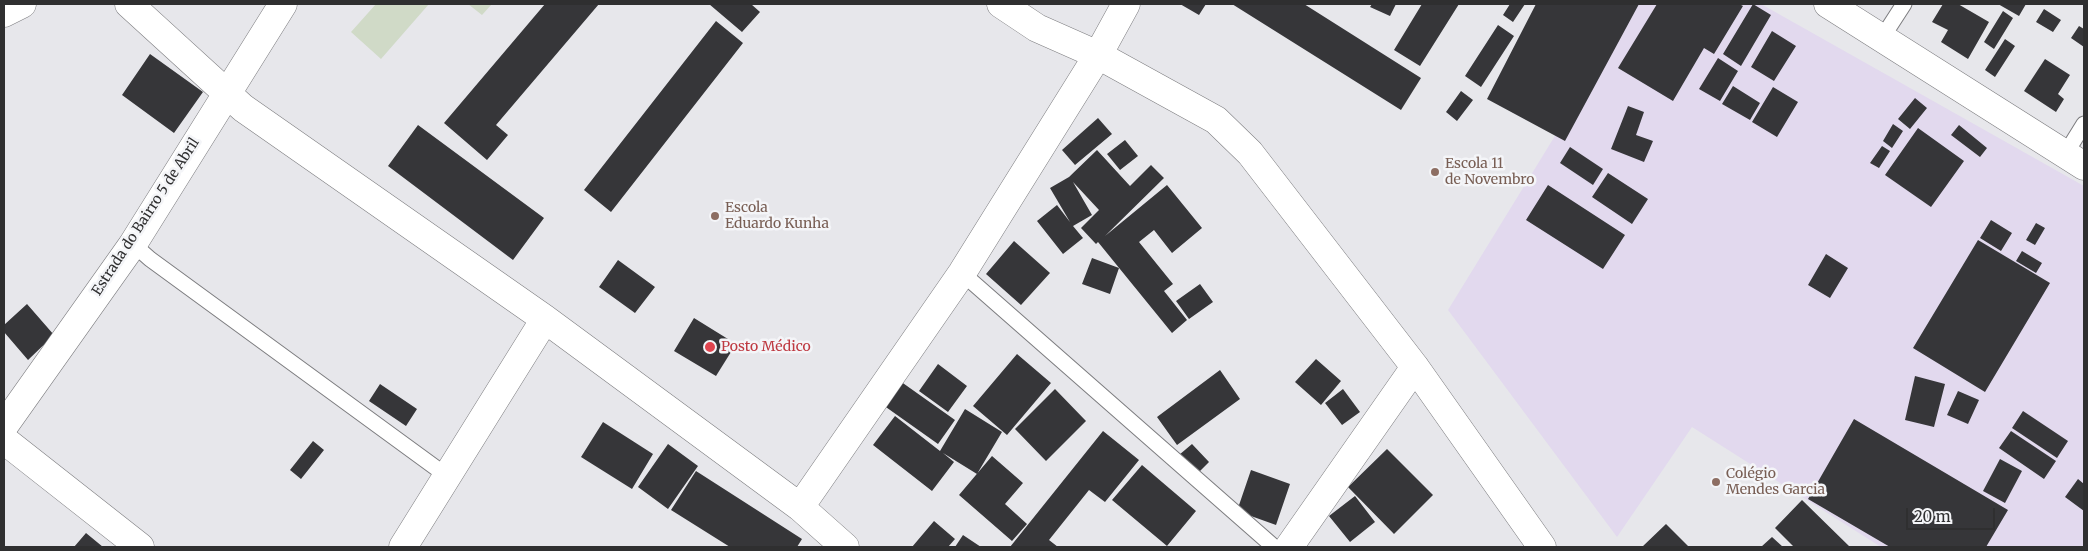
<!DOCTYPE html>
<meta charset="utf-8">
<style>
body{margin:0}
#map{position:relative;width:2088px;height:551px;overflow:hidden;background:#e7e7eb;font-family:Merriweather,serif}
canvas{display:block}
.frame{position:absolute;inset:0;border:5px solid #2f2f30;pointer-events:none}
.scale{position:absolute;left:1906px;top:508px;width:89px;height:22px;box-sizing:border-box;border:2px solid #2f2f30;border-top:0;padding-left:6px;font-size:15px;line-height:18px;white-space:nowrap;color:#2f2f30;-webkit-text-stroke:4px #f4f5f8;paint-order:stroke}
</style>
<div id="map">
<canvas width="2088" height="551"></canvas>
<div class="frame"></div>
<div class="scale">20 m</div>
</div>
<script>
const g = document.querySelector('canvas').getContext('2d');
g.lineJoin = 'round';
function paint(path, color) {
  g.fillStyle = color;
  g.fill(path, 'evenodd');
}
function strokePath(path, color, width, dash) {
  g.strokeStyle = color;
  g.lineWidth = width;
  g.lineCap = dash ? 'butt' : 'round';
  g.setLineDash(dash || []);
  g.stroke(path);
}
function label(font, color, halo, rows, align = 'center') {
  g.font = font + ' Merriweather,serif';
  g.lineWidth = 5;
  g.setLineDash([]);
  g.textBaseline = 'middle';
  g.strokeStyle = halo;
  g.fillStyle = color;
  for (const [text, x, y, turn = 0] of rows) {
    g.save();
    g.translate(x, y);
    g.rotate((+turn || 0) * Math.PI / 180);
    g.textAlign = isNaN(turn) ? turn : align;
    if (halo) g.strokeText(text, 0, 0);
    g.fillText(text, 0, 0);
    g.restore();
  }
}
paint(new Path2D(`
 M1636,4H1761L2084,186V547H1881L1692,427L1617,537L1448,310Z`), '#e2d9ee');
paint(new Path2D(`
 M376,4H429L381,59L351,32Z
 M468,4H492L482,15Z`), '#d0dac7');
paint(new Path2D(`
 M545,4H599L496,125L508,135L487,160L444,123Z
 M709,4H751L760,12L742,32Z
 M1180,4H1206L1199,15Z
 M1232,4H1304L1421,78L1401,110Z
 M1372,4H1396L1390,16L1370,7Z
 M1422,4H1459L1420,66L1394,50Z
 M1510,4H1525L1513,22L1503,15Z
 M1536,4H1639L1565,141L1487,99Z
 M1657,4H1739L1743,6L1714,54L1704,48L1673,101L1618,68Z
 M1753,4L1771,15L1741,66L1723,54Z
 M1943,4H1958L1989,22L1968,59L1941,42L1948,30L1932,22Z
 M1998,4H2026L2019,16Z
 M2044,9L2061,20L2053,32L2036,22Z
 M2003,11L2013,18L1994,49L1984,42Z
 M716,21L743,43L611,212L584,190Z
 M1498,25L1514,36L1481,87L1465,76Z
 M2079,26L2084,29V47L2071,38Z
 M1772,31L1796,46L1774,81L1751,67Z
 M2005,39L2015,46L1995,77L1985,70Z
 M150,54L203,92L174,133L122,95Z
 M1718,58L1738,71L1720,101L1699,89Z
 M2045,59L2070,75L2058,94L2064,99L2056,112L2024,91Z
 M1733,86L1760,103L1750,120L1722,104Z
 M1773,87L1798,102L1777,137L1752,122Z
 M1461,91L1473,100L1457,121L1446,112Z
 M1915,98L1927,108L1910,129L1898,119Z
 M1628,106L1644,112L1636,135L1653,141L1644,162L1611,149Z
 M1098,118L1112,134L1075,165L1062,150Z
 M1893,124L1903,131L1892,148L1883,141Z
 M418,125L544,218L513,260L388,166Z
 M1959,125L1987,148L1980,157L1951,135Z
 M1918,128L1964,161L1931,207L1885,175Z
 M1125,140L1138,156L1120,170L1107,154Z
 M1882,146L1890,151L1879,168L1870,163Z
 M1570,147L1603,169L1593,185L1560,163Z
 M1097,150L1130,186L1151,165L1164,178L1105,236L1167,185L1202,228L1172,253L1154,230L1139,242L1173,284L1164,291L1187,320L1172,333L1098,242L1096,244L1081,228L1099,210L1073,182L1092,215L1073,226L1083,238L1063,254L1037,221L1057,205L1070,222L1050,188L1069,177Z
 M1608,173L1648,199L1632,224L1592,197Z
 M1548,185L1625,235L1603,269L1526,220Z
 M1991,220L2012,233L2001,251L1980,238Z
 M2036,223L2045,228L2035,245L2026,240Z
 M1978,240L2050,283L1985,392L1913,348Z
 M1014,241L1050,273L1021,305L986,274Z
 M2022,251L2042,263L2036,273L2016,261Z
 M1826,254L1848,268L1830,298L1808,285Z
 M1092,258L1119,268L1110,294L1082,284Z
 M618,260L655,287L635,313L599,287Z
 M1200,284L1213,302L1189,319L1176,301Z
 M27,304L54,335L28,360L4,332V325Z
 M694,318L736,344L716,376L674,351Z
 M1017,354L1051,383L1007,435L973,406Z
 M1316,359L1341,381L1321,405L1295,382Z
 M938,364L967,386L948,412L919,391Z
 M1220,370L1240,399L1177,445L1157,417Z
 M1915,376L1945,384L1934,427L1905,420Z
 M900,381L955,420L938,444L883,405Z
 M380,384L417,409L406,426L369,401Z
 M1055,389L1086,421L1046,461L1015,429Z
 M1343,389L1360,412L1342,425L1325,403Z
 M1958,391L1979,400L1968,424L1947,415Z
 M965,409L1002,432L977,474L943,453L954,462L932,491L873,445L895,416L940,451Z
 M2023,411L2068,441L2057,458L2012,428Z
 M1854,419L2008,510L1986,547H1890L1808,499Z
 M603,422L653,454L632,489L581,457Z
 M1103,431L1139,460L1105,502L1089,490L1049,540L1058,547H1010Z
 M2011,431L2056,461L2044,479L1999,448Z
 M313,441L324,450L301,479L290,470Z
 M668,444L698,466L668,509L638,487Z
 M1192,444L1209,462L1197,474L1179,455Z
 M1387,449L1433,495L1394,534L1348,487Z
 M992,456L1023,483L1005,504L1027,524L1012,541L959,495Z
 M2000,459L2022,471L2005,503L1983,491Z
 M1142,465L1196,511L1167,546L1112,500Z
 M1251,470L1290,484L1276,525L1237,511Z
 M696,471L802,539L797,547H730L671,510Z
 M2078,479L2084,484V511L2065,497Z
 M1355,496L1375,522L1350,542L1329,516Z
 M1802,500L1850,547H1794L1775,528Z
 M934,521L955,539L948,547H912Z
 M1666,524L1689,547H1642Z
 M86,533L103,547H74Z
 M963,535L981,547H955Z
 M1772,537L1783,547H1761Z`), '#363639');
const lane = new Path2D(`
 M1882,38L1904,4
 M2066,153L2084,124
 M133,244L150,259L447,476
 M962,273L1274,547`);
const street = new Path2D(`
 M129,4L243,108L545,319L800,507L845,547
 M1001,4L1037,28L1098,55L1216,120L1250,153L1415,367L1542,547
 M1828,4L2084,166
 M4,13L22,4
 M4,440L140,547
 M800,507L962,273L1098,55L1126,4
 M403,547L545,319
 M1289,547L1415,367`);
const secondary = new Path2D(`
 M4,426L133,244L283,4`);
strokePath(lane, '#7c7c7f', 17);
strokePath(street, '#7c7c7f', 29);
strokePath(secondary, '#7c7c7f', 29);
strokePath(lane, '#fff', 15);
strokePath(street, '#fff', 28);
strokePath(secondary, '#fff', 28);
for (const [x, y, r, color] of [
 [1435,172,5,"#8d6e63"],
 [715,216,5,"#8d6e63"],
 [710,347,6,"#e0444e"],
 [1716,482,5,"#8d6e63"]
]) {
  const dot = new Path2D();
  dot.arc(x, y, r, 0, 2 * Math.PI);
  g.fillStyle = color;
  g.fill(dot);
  strokePath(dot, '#f4f5f8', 2);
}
label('14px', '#785e54', '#f4f5f8', [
 ["Escola 11",1445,164],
 ["de Novembro",1445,180],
 ["Escola",725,208],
 ["Eduardo Kunha",725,224],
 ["Colégio",1726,474],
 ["Mendes Garcia",1726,490]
], 'left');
label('14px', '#2f2f30', '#f4f5f8', [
 ["Estrada do Bairro 5 de Abril",146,217,-57]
]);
label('14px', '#be3a42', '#f4f5f8', [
 ["Posto Médico",721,347]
], 'left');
</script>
